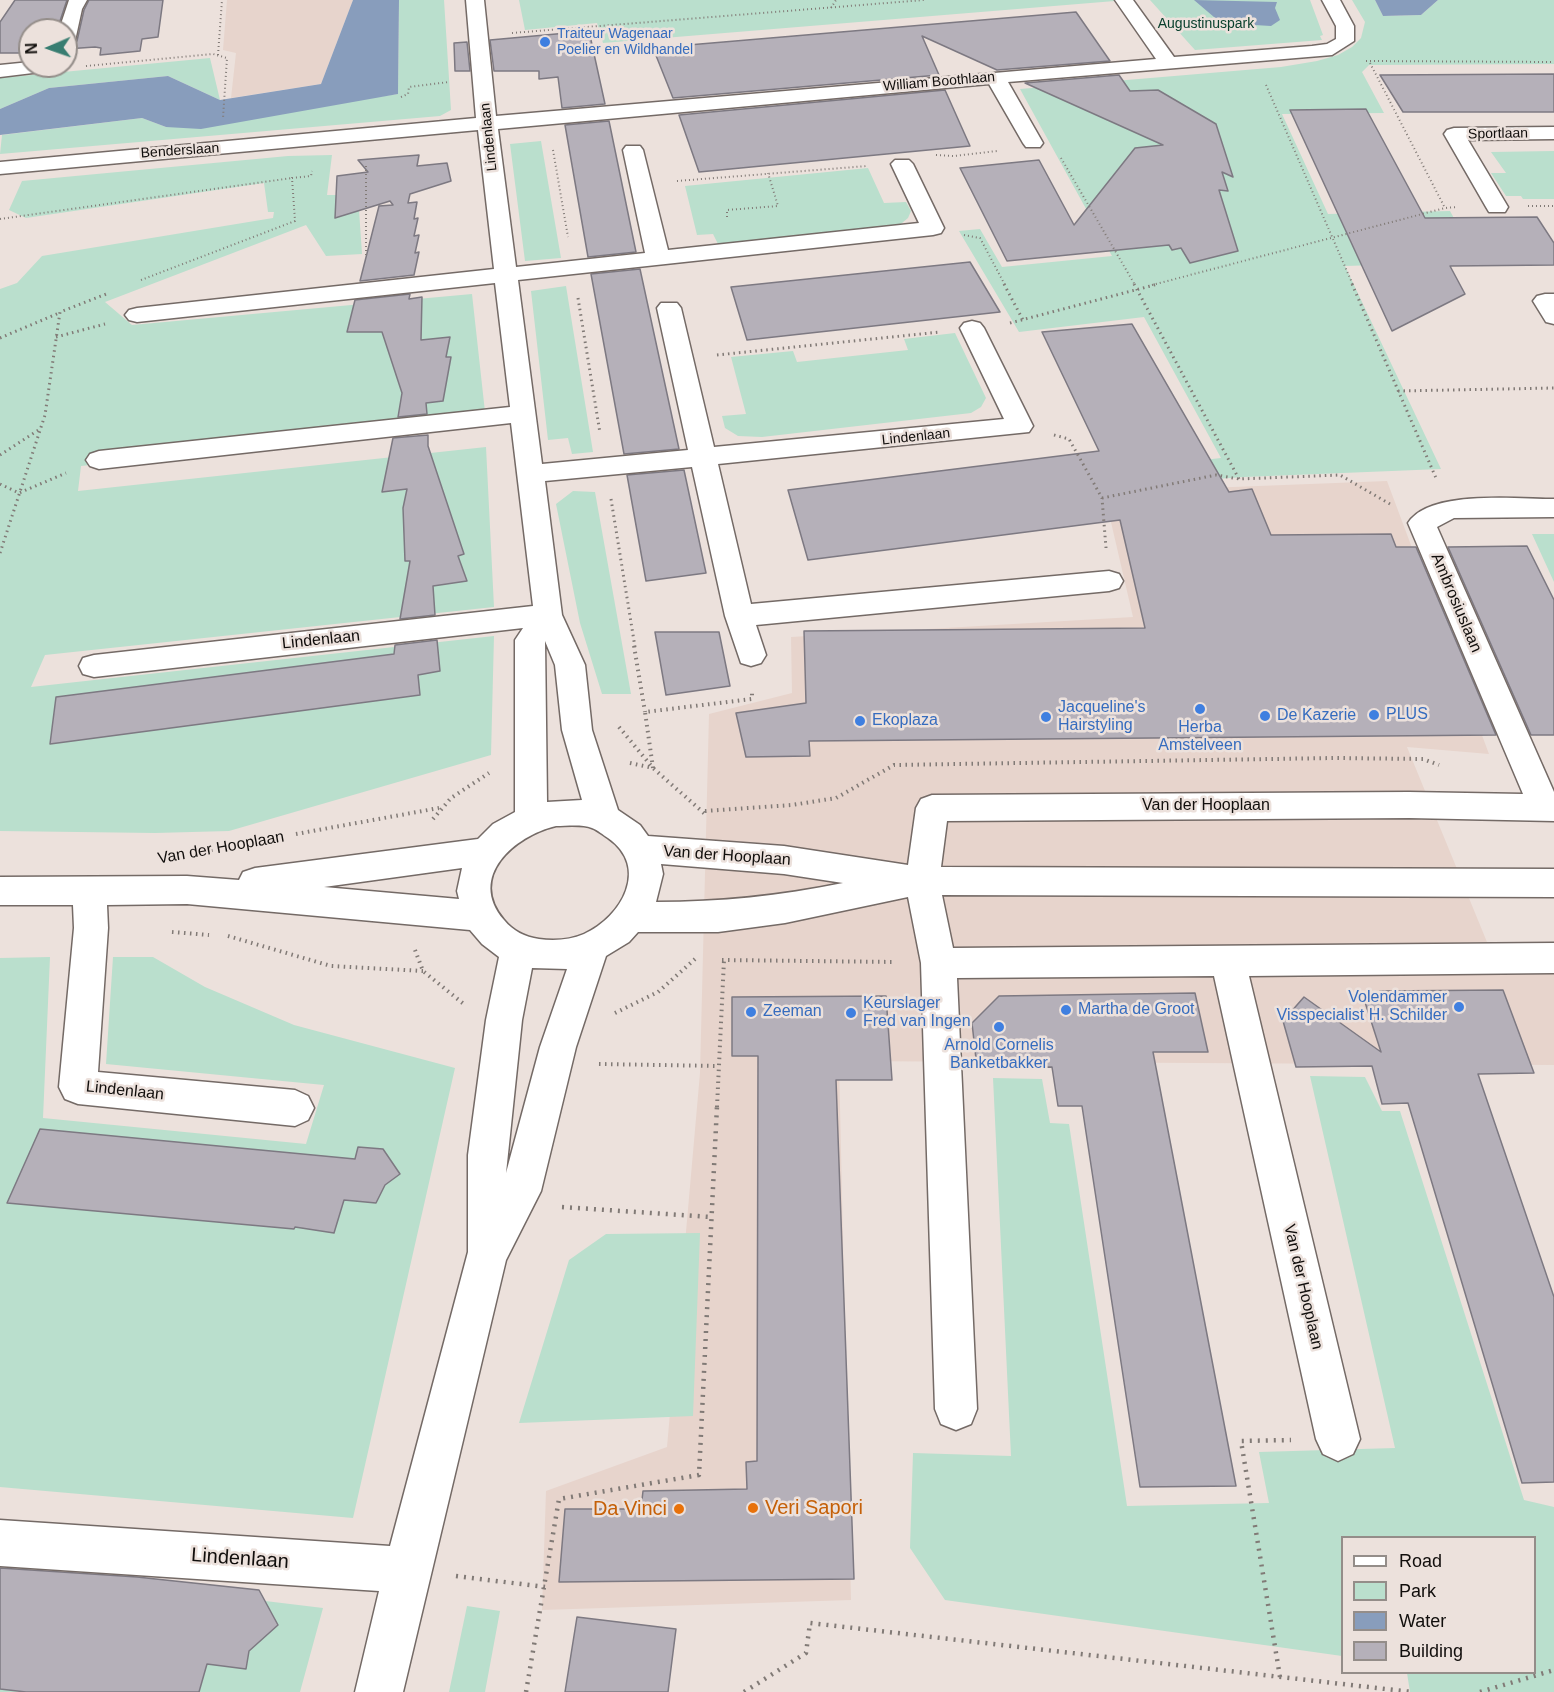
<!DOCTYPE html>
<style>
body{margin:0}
#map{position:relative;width:1554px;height:1692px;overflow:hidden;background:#ece1dc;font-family:Arial,sans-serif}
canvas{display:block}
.legend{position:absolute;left:1341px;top:1536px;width:195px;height:138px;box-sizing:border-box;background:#ece1dc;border:2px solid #948d89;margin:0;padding:8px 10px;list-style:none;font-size:18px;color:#110e0c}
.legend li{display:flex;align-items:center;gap:12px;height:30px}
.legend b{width:30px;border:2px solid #948d89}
.north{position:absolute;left:18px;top:18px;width:60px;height:60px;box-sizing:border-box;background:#ece1dc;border:2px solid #948d89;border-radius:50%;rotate:268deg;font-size:16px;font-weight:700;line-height:24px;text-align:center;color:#110e0c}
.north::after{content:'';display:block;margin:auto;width:21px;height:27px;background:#387d71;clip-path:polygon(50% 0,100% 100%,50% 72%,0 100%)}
</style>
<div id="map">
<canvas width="1554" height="1692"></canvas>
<ul class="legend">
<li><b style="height:8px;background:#fff"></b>Road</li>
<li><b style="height:16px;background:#badfcd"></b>Park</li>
<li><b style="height:16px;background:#889dbc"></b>Water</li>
<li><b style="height:16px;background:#b5b0b9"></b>Building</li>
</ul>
<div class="north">N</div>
</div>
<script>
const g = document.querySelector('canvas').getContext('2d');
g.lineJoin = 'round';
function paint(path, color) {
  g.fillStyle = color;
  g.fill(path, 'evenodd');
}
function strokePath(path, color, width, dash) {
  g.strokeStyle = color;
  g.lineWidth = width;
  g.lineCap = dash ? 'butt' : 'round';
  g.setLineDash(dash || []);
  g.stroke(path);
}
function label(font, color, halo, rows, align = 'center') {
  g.font = font + ' Arial,sans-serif';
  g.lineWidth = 5;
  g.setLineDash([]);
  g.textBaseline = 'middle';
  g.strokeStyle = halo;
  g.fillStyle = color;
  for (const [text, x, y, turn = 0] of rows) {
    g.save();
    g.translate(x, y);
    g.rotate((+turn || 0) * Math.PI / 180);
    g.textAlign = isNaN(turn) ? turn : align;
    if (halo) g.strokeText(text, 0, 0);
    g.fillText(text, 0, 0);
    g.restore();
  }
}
paint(new Path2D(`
 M227,0H353L321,84L231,98L236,53L223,50Z
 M1387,481L1489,754L1407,747L1496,964L1554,965V1065L839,1061L851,1600L542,1610L546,1491L667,1447L700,1073L709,714L792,693L791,637L1133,617L1104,492Z`), '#e7d4cc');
paint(new Path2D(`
 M399,0H444L451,110L440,116L0,154L2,135L142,118L166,127L398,94Z
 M519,0H1127L603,43L597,23L525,30Z
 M1150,0H1310L1323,35L1320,36L1322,40L1195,50Z
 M1352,0H1375L1383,16L1421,15L1438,0H1554V64L1369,65L1362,72L1384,113L1282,114L1328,214L1450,211L1478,262L1345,266L1441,469L1244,477L1116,486L1107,471L1221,458L1144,317L1019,332L959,231L980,229L1002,267L1112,256L1020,89L1281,67L1317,61L1338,55L1352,47L1361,38L1365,22Z
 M210,58L220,100L168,76L49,88L0,109V78Z
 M541,141L561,258L525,261L510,144Z
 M1554,151V199H1523L1521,196H1506L1491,173H1506L1491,152Z
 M332,155L327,195H358L362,254L326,256L306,225L105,302L132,325L472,294L486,421L81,466L78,491L486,447L494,607L45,655L31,687L494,636L491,755L229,831L155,833L0,831V289L17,283L42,256L273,218L274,212H268L264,183L26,218L9,210L22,181L288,156Z
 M868,168L884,203L906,202L911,211L908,218L896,228L718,244L713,234L697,235L685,186Z
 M566,286L593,452L572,454L568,438L548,440L531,291Z
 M955,333L986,398L981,407L971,413L762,437L738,436L725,428L722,416L746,414L731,357L793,351L797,362L908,350L904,339Z
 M573,491L595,492L631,694H602L580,623L556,504Z
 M1532,534H1554V582Z
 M50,957L43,1118L306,1144L324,1085L106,1064L113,957H153L205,987L294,1025L455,1068L353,1518L0,1487V958Z
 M1310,1076L1365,1077L1382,1111H1400L1524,1500L1554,1507V1692H1410L1407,1673L1534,1672V1538H1342V1656L945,1600L910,1548L913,1453L1011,1456L993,1078L1042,1079L1050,1123L1069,1124L1127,1506L1269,1503L1259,1452L1395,1448Z
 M700,1233L693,1416L519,1423L569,1260L606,1234Z
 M0,1579L257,1600L323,1608L300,1692H0Z
 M467,1606L500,1611L485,1692H449Z`), '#badfcd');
paint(new Path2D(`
 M353,0H399L398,94L201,129L166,127L142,118L0,135V109L49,88L168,76L220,100L321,84Z
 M1194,0L1277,2L1275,8L1280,20L1271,26L1221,23Z
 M1375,0H1438L1421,15L1383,16Z`), '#889dbc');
const building = new Path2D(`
 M15,0H67L57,30H30V53H0V22Z
 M89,0H163L158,37L142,39L140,51L100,55L101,48L95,47L66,49L77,41L84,10Z
 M1076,12L1110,61L997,70L922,36L939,75L673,98L653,48Z
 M589,31L605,104L562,108L558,77L539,79V71H494L490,40Z
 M467,42L470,71H455L454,43Z
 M1554,74V112H1403L1380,75Z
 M1119,75L1130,91L1158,90L1216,124L1233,177L1222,172L1228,191L1219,190L1238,251L1190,263L1181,248L1172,250L1169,245L1007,261L960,168L1039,160L1074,225L1135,148L1163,145L1025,83Z
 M945,90L970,146L699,172L679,115Z
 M1366,109L1425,218L1537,217L1554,243V265L1450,266L1465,294L1392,331L1290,110Z
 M609,121L636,252L588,257L565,125Z
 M419,155L417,166L447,163L451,181L410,194L408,203L417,202L414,219L418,218L414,236L419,235L415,253L419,252L414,275L360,281L379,206L393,205L390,201L335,218L337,176L368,172L358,160Z
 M970,262L1000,312L747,340L731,287Z
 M640,269L679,449L624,454L591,274Z
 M410,294L409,299L422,297L421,340L450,337L446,357H451L443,401L426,403L427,414L398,417L402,393L382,332H347L355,300Z
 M1132,324L1229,492L1252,489L1271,535L1391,534L1396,547H1416L1496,735L809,741L810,756L746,757L736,713L806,703L804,631L1145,628L1120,520L808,560L788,490L1099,451L1042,332Z
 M428,435V446L464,554L458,556L467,581L433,586L435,615L400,619L410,561H405L403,508L407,489L382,492L393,438Z
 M684,470L706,573L646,581L627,475Z
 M1527,546L1554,600V735H1531L1448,547Z
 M655,632H719L730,686L666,695Z
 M437,640L440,671L418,675L420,695L50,744L56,697L394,654L395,645Z
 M1503,990L1534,1073L1478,1074L1554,1297V1482L1522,1483L1408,1103L1382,1104L1372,1066L1296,1067L1283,1021L1304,997L1381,1052L1363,996H1379L1380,991Z
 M1195,993L1208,1052H1153L1236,1486L1140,1487L1082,1106H1058L1052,1067L977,1068L972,1023L999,996Z
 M886,996L892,1080H836L854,1579L559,1582L565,1509H641L643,1491L747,1489L746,1462L757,1461L758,1056H732V997Z
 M40,1129L355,1159L358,1147L383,1149L400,1174L385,1185L376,1203L344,1200L334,1233L295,1227L294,1229L7,1203Z
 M0,1568L137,1577L259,1590L278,1625L249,1651L246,1669L207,1664L199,1692H26L0,1689Z
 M577,1617L676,1629L668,1692H565Z`);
paint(building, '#b5b0b9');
strokePath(building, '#7d7982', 1.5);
const minor = new Path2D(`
 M69,0H87L82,9L75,41L66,47V30H59Z
 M466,0H484L496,116L1156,59L1115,0H1133L1174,57L1312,46L1327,44L1336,39V26L1322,0H1340L1354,26V41L1332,55L1008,82L1043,143L1040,147H1026L1023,143L989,84L498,129L516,267L645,253L623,150L626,146H640L643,150L668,250L919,223L891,164L895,160H909L913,164L944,228L941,233L933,235L518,280L542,464L688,450L657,308L661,303H677L681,308L714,447L1004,419L960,328L964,323L972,321L980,323L984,328L1033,426L1029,432L718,464L751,604L1109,571L1119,574L1123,581L1119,588L1109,591L756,625L766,655L761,663L751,666L741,663L725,616L692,467L545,481L562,615L585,665L592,730L618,810L640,825L648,836L784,846L908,865L916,808L921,799L932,795L1409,792L1523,794L1408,523C1429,489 1518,499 1554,499V517L1454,518L1437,527L1554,792V821L1409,818L947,821L941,867L1554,869V897L942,895L953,948L1554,943V973L1249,976L1360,1439L1353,1454L1338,1461L1323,1454L1316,1439L1214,976L957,978L977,1409L971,1424L956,1430L941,1424L935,1409L921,963L908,897L785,923L718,932H638L629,942L606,956L576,1047L541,1191L506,1260L403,1692H355L379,1591L0,1566V1520L390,1546L468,1252V1155L486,1020L499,957L482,944L470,930L187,904L107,905L108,928L98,1072L295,1090L308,1096L314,1108L308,1120L295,1126L78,1104L65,1099L59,1087L74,928L73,905H0V877L187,876L239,880L243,872L255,868L478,839L493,824L515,812V640L523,628L94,677L83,674L79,666L83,658L94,655L533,606L511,423L99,469L90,466L86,460L90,454L99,451L510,407L495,283L137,322L129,320L125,315L129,310L137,308L494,269L478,130L0,174V162L476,118ZM545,641L555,665L562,730L582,800L547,802ZM556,826C567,826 582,824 592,828C598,830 603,835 608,838C650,867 622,917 584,934C570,940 554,941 539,939C525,937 513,931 504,920C467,877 514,836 556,826ZM661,864L784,874L843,883C779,896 721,902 656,902L663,874ZM462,868L457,891L459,899L324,887ZM532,968L567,969L540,1047L506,1173L522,1020Z
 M30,62V66H51L41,72L0,77V65Z
 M1554,127V139L1468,140L1508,207L1505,212H1489L1486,207L1444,134L1447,130L1454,128Z
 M1545,294H1554V324L1546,322L1533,301L1537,296Z`);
strokePath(minor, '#746a66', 3);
strokePath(new Path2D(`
 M831,8L836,0
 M512,33L924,0
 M218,55L222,0
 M1366,61L1554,62
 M1370,63L1445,208
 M86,66L213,54L227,58L223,118
 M1266,85L1353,285
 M401,97L408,94L409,87L449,82
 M553,150L568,237
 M936,155L954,156L997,151
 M1061,158L1135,285
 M366,166V257
 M677,181L867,166
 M1528,206H1554
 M727,217V210L778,206L768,173
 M0,219L292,178
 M964,235L980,238L1005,285
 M141,280L295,221L292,178L311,176L312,171
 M1152,285L1445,208L1458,207`), '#817a76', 2, [1, 3]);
strokePath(new Path2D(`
 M1004,284L1024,322
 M1134,284L1239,479
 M1352,284L1436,478
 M578,298L600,433
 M1010,323L1158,284
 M56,337L105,324
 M0,338L59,313
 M717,355L940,332
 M1398,391L1554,388
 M1054,435L1069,439L1102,498L1106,548
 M0,455L40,429
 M0,484L19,493L66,473
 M1102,498L1216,475L1239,479L1340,475L1390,504
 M611,499L635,647
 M0,553L45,415L60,312L109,293`), '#817a76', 3, [1.5, 4]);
strokePath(new Path2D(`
 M634,646L645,712
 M619,727L653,768L706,815
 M630,763L653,768
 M653,768L645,712L752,699V690
 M705,811L792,805L836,798L894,765L1334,758L1423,759L1439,765
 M433,819L451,798L489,773
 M296,834L439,808
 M211,850L236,845
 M172,932L209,935
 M228,936L331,966L423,971
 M415,950L423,971L465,1005
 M722,960L895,962
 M615,1013L658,992L695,959
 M599,1064L719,1066
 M717,1107L724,960`), '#817a76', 4, [1.5, 4.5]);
strokePath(new Path2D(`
 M562,1207L711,1217
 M456,1576L545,1587
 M1280,1677L1241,1441L1291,1440
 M526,1692L559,1499L699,1475L717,1106
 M744,1692L806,1653L810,1623L1412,1692
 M1480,1692L1554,1670`), '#817a76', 4.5, [2, 6]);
paint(minor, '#fff');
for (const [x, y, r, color] of [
 [545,42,6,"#3f7fe0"],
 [1200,709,6,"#3f7fe0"],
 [1374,715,6,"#3f7fe0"],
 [1265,716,6,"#3f7fe0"],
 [1046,717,6,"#3f7fe0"],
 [860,721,6,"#3f7fe0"],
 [1459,1007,6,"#3f7fe0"],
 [1066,1010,6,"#3f7fe0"],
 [751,1012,6,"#3f7fe0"],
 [851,1013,6,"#3f7fe0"],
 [999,1027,6,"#3f7fe0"],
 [753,1508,6,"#e8710a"],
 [679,1509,6,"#e8710a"]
]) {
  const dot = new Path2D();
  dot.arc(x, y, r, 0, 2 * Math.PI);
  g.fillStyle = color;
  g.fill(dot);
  strokePath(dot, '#ece1dc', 2);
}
label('14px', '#09402d', '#ece1dc', [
 ["Augustinuspark",1206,24]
]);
label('14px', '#366cbe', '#ece1dc', [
 ["Traiteur Wagenaar",557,34],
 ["Poelier en Wildhandel",557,50]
], 'left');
label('14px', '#110e0c', '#ece1dc', [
 ["William Boothlaan",939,82,-5],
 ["Sportlaan",1498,134,-1],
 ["Lindenlaan",489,137,-96],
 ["Benderslaan",180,151,-4],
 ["Lindenlaan",916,437,-6]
]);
label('16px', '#110e0c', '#ece1dc', [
 ["Ambrosiuslaan",1456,603,67],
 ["Lindenlaan",321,640,-6],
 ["Van der Hooplaan",1206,806],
 ["Van der Hooplaan",221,848,-10],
 ["Van der Hooplaan",727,856,4],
 ["Lindenlaan",125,1091,6],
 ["Van der Hooplaan",1303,1287,77]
]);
label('16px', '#366cbe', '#ece1dc', [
 ["Jacqueline's",1058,708],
 ["Hairstyling",1058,726],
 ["PLUS",1386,715],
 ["De Kazerie",1277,716],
 ["Ekoplaza",872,721],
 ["Herba",1200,728,"center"],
 ["Amstelveen",1200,746,"center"],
 ["Volendammer",1447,998,"right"],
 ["Visspecialist H. Schilder",1447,1016,"right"],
 ["Keurslager",863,1004],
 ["Fred van Ingen",863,1022],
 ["Martha de Groot",1078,1010],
 ["Zeeman",763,1012],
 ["Arnold Cornelis",999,1046,"center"],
 ["Banketbakker",999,1064,"center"]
], 'left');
label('20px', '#c56008', '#ece1dc', [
 ["Veri Sapori",765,1508],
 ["Da Vinci",667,1509,"right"]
], 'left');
label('20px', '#110e0c', '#ece1dc', [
 ["Lindenlaan",240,1559,4]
]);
</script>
